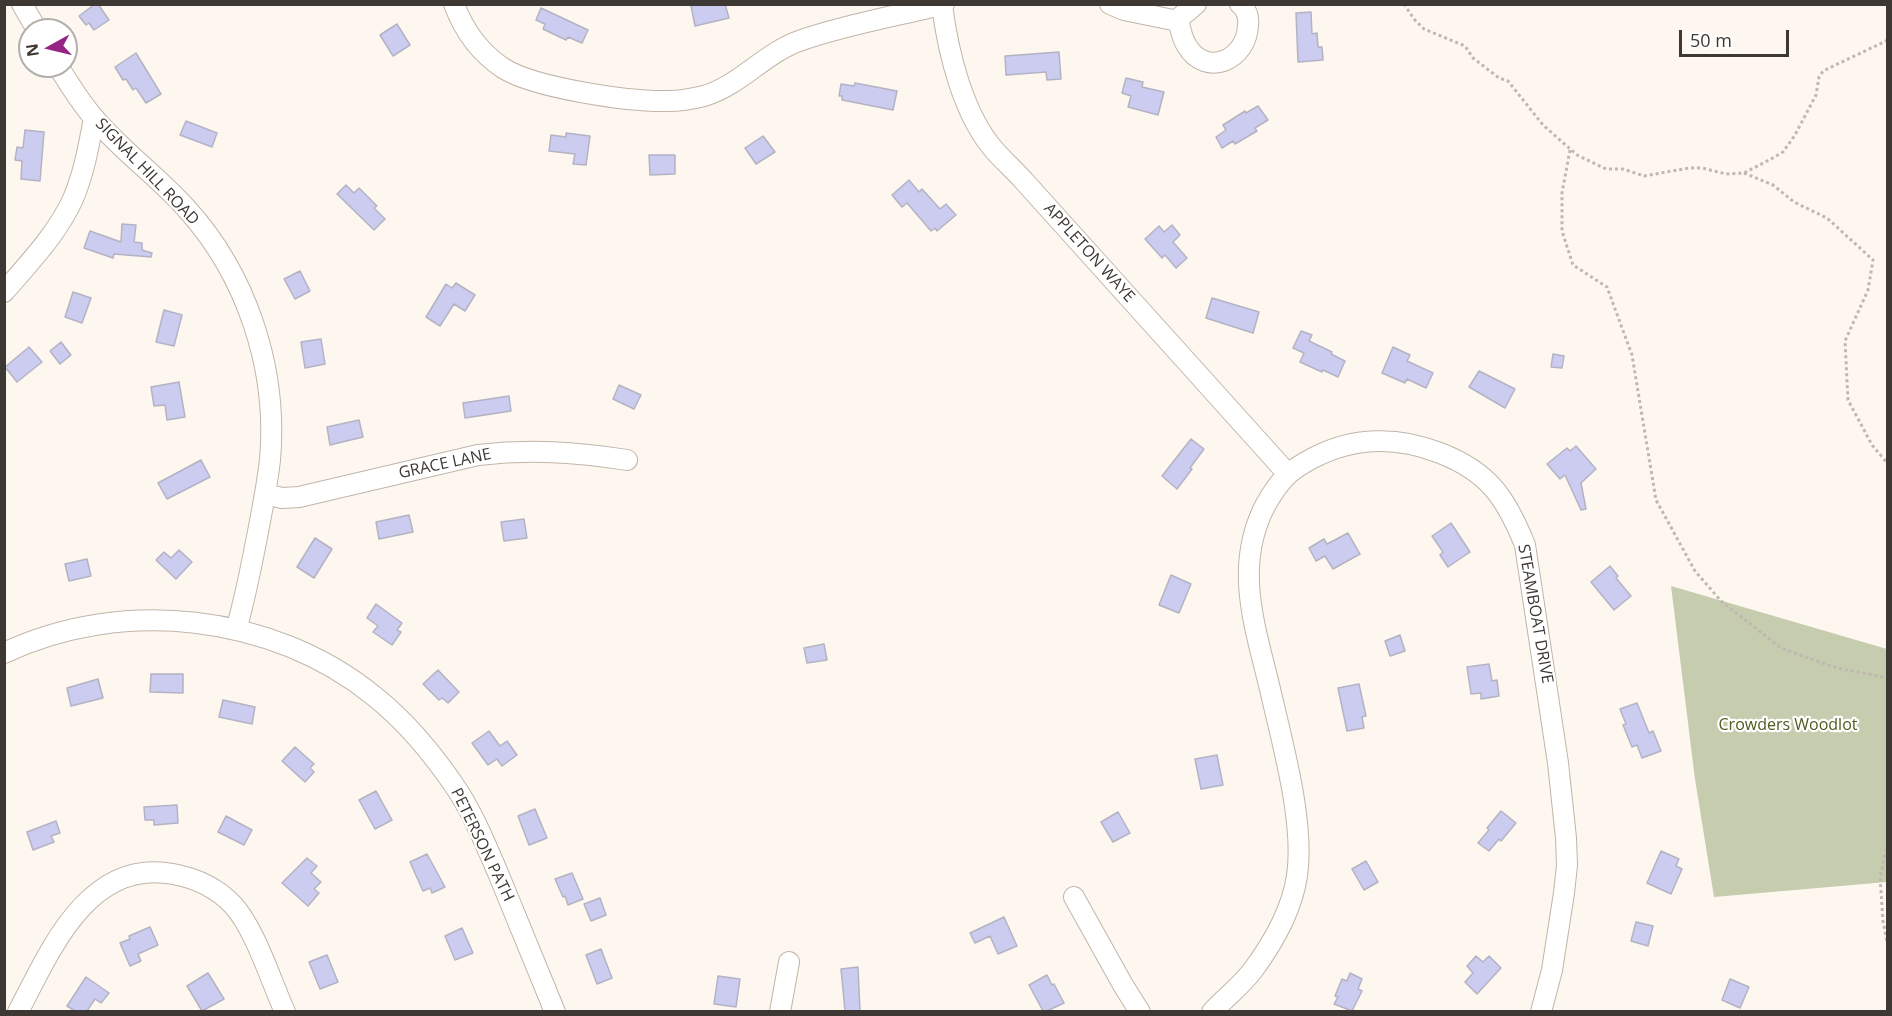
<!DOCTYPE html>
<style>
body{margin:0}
#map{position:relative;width:1892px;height:1016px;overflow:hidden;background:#fef7ef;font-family:"Open Sans",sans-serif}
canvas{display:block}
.frame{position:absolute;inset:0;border:6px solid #3d3833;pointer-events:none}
.north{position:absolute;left:18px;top:18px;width:60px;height:60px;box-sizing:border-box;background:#fff;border:2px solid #b1afad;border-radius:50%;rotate:262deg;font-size:16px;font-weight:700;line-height:24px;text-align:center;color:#3d3833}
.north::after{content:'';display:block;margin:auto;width:21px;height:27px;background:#962483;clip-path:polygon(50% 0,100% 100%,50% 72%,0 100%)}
.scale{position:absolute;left:1679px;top:30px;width:110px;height:27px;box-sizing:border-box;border:3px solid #3d3833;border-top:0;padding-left:8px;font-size:18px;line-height:21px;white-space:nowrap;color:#3d3833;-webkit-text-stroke:4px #fff;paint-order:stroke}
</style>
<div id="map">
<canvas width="1892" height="1016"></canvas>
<div class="frame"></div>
<div class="north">N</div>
<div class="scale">50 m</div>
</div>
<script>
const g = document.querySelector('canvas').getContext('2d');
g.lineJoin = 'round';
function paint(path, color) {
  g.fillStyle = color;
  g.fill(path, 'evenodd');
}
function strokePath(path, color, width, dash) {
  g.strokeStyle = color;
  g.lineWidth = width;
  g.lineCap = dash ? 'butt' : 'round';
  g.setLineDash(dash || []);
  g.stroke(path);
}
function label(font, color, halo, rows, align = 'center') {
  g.font = font + ' "Open Sans",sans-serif';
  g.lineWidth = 4.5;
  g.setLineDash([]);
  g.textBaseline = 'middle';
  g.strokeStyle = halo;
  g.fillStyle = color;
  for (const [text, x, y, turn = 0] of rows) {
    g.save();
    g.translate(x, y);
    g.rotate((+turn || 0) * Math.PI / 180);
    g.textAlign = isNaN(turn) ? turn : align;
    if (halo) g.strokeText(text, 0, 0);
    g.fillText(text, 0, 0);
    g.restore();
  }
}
paint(new Path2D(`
 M1671,586L1887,649V882L1714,897L1695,779Z`), '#c6ccae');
const building = new Path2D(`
 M95,4H98L109,20L94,30L89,23L86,25L79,16Z
 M698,4H725L729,18L695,26L691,6Z
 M541,8L588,30L582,43L568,37L566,40L543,29L545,24L536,20Z
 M1311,12L1312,34L1317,33L1318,47H1322L1323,60L1298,62L1296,13Z
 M397,24L410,45L393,56L380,35Z
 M1059,52L1061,79L1047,80L1046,72L1006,75L1005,56Z
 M136,53L161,94L146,103L136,88L133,90L126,79L123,80L115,67Z
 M1126,78L1143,82L1142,87L1164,92L1158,115L1128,107L1131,96L1122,93Z
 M855,83L897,91L893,110L842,100V96H839L841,84L854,86Z
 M1258,106L1268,120L1255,128L1257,131L1235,144L1233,141L1222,148L1216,137L1226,130L1223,125L1245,111L1246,113Z
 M186,121L217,133L212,147L180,135Z
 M25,130L44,132L40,181L21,179L22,161L15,160L17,147L23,148Z
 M566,133L590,136L586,165L573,164L575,154L549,151L551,135L566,137Z
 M763,136L775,152L756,164L745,148Z
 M649,155H675V174L650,175Z
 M909,180L919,192L922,189L940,209L946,204L956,215L937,231L935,228L931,231L907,203L902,207L892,195Z
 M346,185L354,193L359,188L377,206L374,208L385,219L374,230L337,194Z
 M122,224L136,225L134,242L142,243V250L152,253L151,257L114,254L113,258L84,248L90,231L121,242Z
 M1172,225L1180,235L1173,242L1187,258L1176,268L1165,255L1162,258L1145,239L1159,226L1164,232Z
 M300,271L310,291L295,299L284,279Z
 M456,283L475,295L465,311L454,304L440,326L426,317L446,284L452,288Z
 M73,292L91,298L82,323L65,317Z
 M1212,298L1259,312L1253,333L1206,318Z
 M164,310L182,315L174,346L156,342Z
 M1301,331L1312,335L1309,341L1332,352L1331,354L1345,361L1338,377L1323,370L1322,372L1300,362L1304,353L1293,348Z
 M321,339L325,364L305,368L301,342Z
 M61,342L71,355L60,364L50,351Z
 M29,347L42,362L17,382L5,367Z
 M1393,347L1410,355L1407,361L1433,373L1426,388L1407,379L1405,383L1382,373Z
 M1553,354L1564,356L1562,368L1551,367Z
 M1479,371L1515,389L1505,408L1469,387Z
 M179,382L185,417L167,420L165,405L154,406L151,387Z
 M619,385L641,395L634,409L613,399Z
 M509,396L511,411L465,418L463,403Z
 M359,420L363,437L330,445L327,427Z
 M1191,439L1204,449L1190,468L1192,469L1177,489L1162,476Z
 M1576,446L1596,469L1581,483L1586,509L1581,510L1565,475L1560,479L1547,464L1567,448L1570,451Z
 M201,460L210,477L167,499L158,483Z
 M409,515L413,532L379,539L376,522Z
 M524,519L527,538L504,541L501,522Z
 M1451,523L1470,552L1448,567L1440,555L1443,552L1432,536Z
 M1348,533L1360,554L1333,569L1325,556L1316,561L1309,548L1324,539L1327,544Z
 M315,538L332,549L314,578L297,567Z
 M179,550L192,562L176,579L156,560L164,552L171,558Z
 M87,559L91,576L69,581L65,564Z
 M1610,566L1618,576L1616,578L1631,596L1614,610L1591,582Z
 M1171,575L1191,584L1179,613L1159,605Z
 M376,604L402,623L397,630L401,632L392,645L373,632L378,626L367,618Z
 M1400,635L1405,651L1390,656L1385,641Z
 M824,644L827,660L807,663L804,648Z
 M1489,664L1492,681L1497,680L1499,696L1481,699V693L1471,694L1467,667Z
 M438,670L459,692L448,703L442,698L439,700L423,684Z
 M151,674H183V693L150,692Z
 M98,679L103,698L71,706L67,688Z
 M1359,684L1366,716L1362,717L1364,728L1347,731L1338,688Z
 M223,700L255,707L252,724L219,717Z
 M1637,703L1649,733L1653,731L1661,751L1642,758L1637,745L1632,747L1623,725L1626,724L1620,709Z
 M489,731L500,746L507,741L517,755L502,766L497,759L488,765L472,743Z
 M295,747L314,764L310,768L314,772L305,782L282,761Z
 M1217,755L1223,785L1201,789L1195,759Z
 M376,791L392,820L375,829L359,800Z
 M177,805L178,823L154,825V820H145L144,807Z
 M535,809L547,838L529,845L518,816Z
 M1501,811L1516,823L1501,841L1499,839L1489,851L1478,843L1489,830L1487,828Z
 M1118,812L1130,833L1113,842L1101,822Z
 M226,816L252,830L244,845L218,832Z
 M56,821L60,833L51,836L54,842L33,850L27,832Z
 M1661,851L1679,859L1676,866L1682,869L1671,894L1647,883Z
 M427,854L445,887L432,893L430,888L423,891L410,862Z
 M307,858L317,866L311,873L321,882L314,889L319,893L308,906L282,883Z
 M1366,861L1378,882L1364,890L1352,869Z
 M572,873L583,899L568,905L565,896L563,897L555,879Z
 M600,898L606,915L591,921L584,904Z
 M1004,917L1017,946L998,954L990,936L975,943L970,933Z
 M1636,922L1653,926L1648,946L1631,941Z
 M150,927L158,945L138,954L141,961L130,966L120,943L130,939L129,936Z
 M462,928L473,953L455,960L445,936Z
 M601,949L612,978L597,984L586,955Z
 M327,955L338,982L320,989L309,962Z
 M1476,956L1483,962L1489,956L1501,968L1477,994L1465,982L1473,973L1467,966Z
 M858,967L860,1011H845L841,969Z
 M208,973L224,999L202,1011L187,986Z
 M1350,973L1362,979L1358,989L1362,991L1352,1011L1334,1004L1338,997L1335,996L1342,979L1347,981Z
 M1047,975L1052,985L1054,984L1064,1003L1047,1011H1043L1029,985Z
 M718,976L740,979L736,1007L714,1004Z
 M86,977L109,993L101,1003L95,999L87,1011H75L67,1006Z
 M1730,979L1749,987L1740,1008L1722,1000Z`);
paint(building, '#cccbf0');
strokePath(building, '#b3b3c3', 1.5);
const minor = new Path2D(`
 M22,4L37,30
 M454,4C464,31 479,52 503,68C534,88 630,102 668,101C679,101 692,99 704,96C741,85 765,52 802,40C848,24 897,16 944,4
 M1110,4L1124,10L1173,20L1178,19L1196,4
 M942,5C948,52 963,115 995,151C1004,161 1015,171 1024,181L1287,473
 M1178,19C1180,28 1182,39 1187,46C1206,78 1247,60 1248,25C1249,17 1247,10 1240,4
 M58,66C69,84 81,103 94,118C122,151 157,176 186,208C247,275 278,369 270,460C267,486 262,511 257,537C251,568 245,599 236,630
 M4,292C29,263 57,234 73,199C84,173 89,145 94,118
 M265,494L282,498L299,497L478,455C530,449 576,452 627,460
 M4,653C122,597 273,614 374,696C408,723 434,755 458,791C474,816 486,845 498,873C517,919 536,965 555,1012
 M1074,897L1123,985L1140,1012
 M18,1012C50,951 88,858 173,874C195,878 217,888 233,905C255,929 271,981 285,1012
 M780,1012L789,962
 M1212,1012C1225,998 1242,985 1253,970C1273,943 1292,909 1297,876C1305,822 1282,742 1270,689C1255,626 1233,566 1266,504C1280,480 1288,471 1313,458C1353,437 1397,436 1440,453C1489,472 1506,498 1525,545L1558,763L1566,838L1567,865L1564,893L1552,970L1541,1012`);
strokePath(minor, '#c1b5a9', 22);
strokePath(new Path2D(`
 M1404,4L1414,19L1424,29L1465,46L1473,58L1499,78L1508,81L1543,125L1577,155L1606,169H1623L1644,176L1689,168H1702L1726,174L1744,173L1771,159L1783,152L1795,135L1816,95L1819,77L1823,71L1888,40
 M1570,150L1562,193V231L1573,265L1607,287L1632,355L1656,500L1695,571L1721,601L1781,648L1833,667L1888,678
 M1744,173L1773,185L1794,202L1827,218L1873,260L1868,290L1845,341L1848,400L1872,445L1888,464
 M1888,843L1880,877L1883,921L1888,947`), '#bfb8b1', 3, [3, 3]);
strokePath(minor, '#fff', 20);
label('16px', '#3d3833', '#fff', [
 ["SIGNAL HILL ROAD",147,172,46],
 ["APPLETON WAYE",1089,253,48],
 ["GRACE LANE",445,464,-12],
 ["STEAMBOAT DRIVE",1535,614,80],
 ["PETERSON PATH",482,845,64]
]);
label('16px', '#525a20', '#fff', [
 ["Crowders Woodlot",1788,725]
]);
</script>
